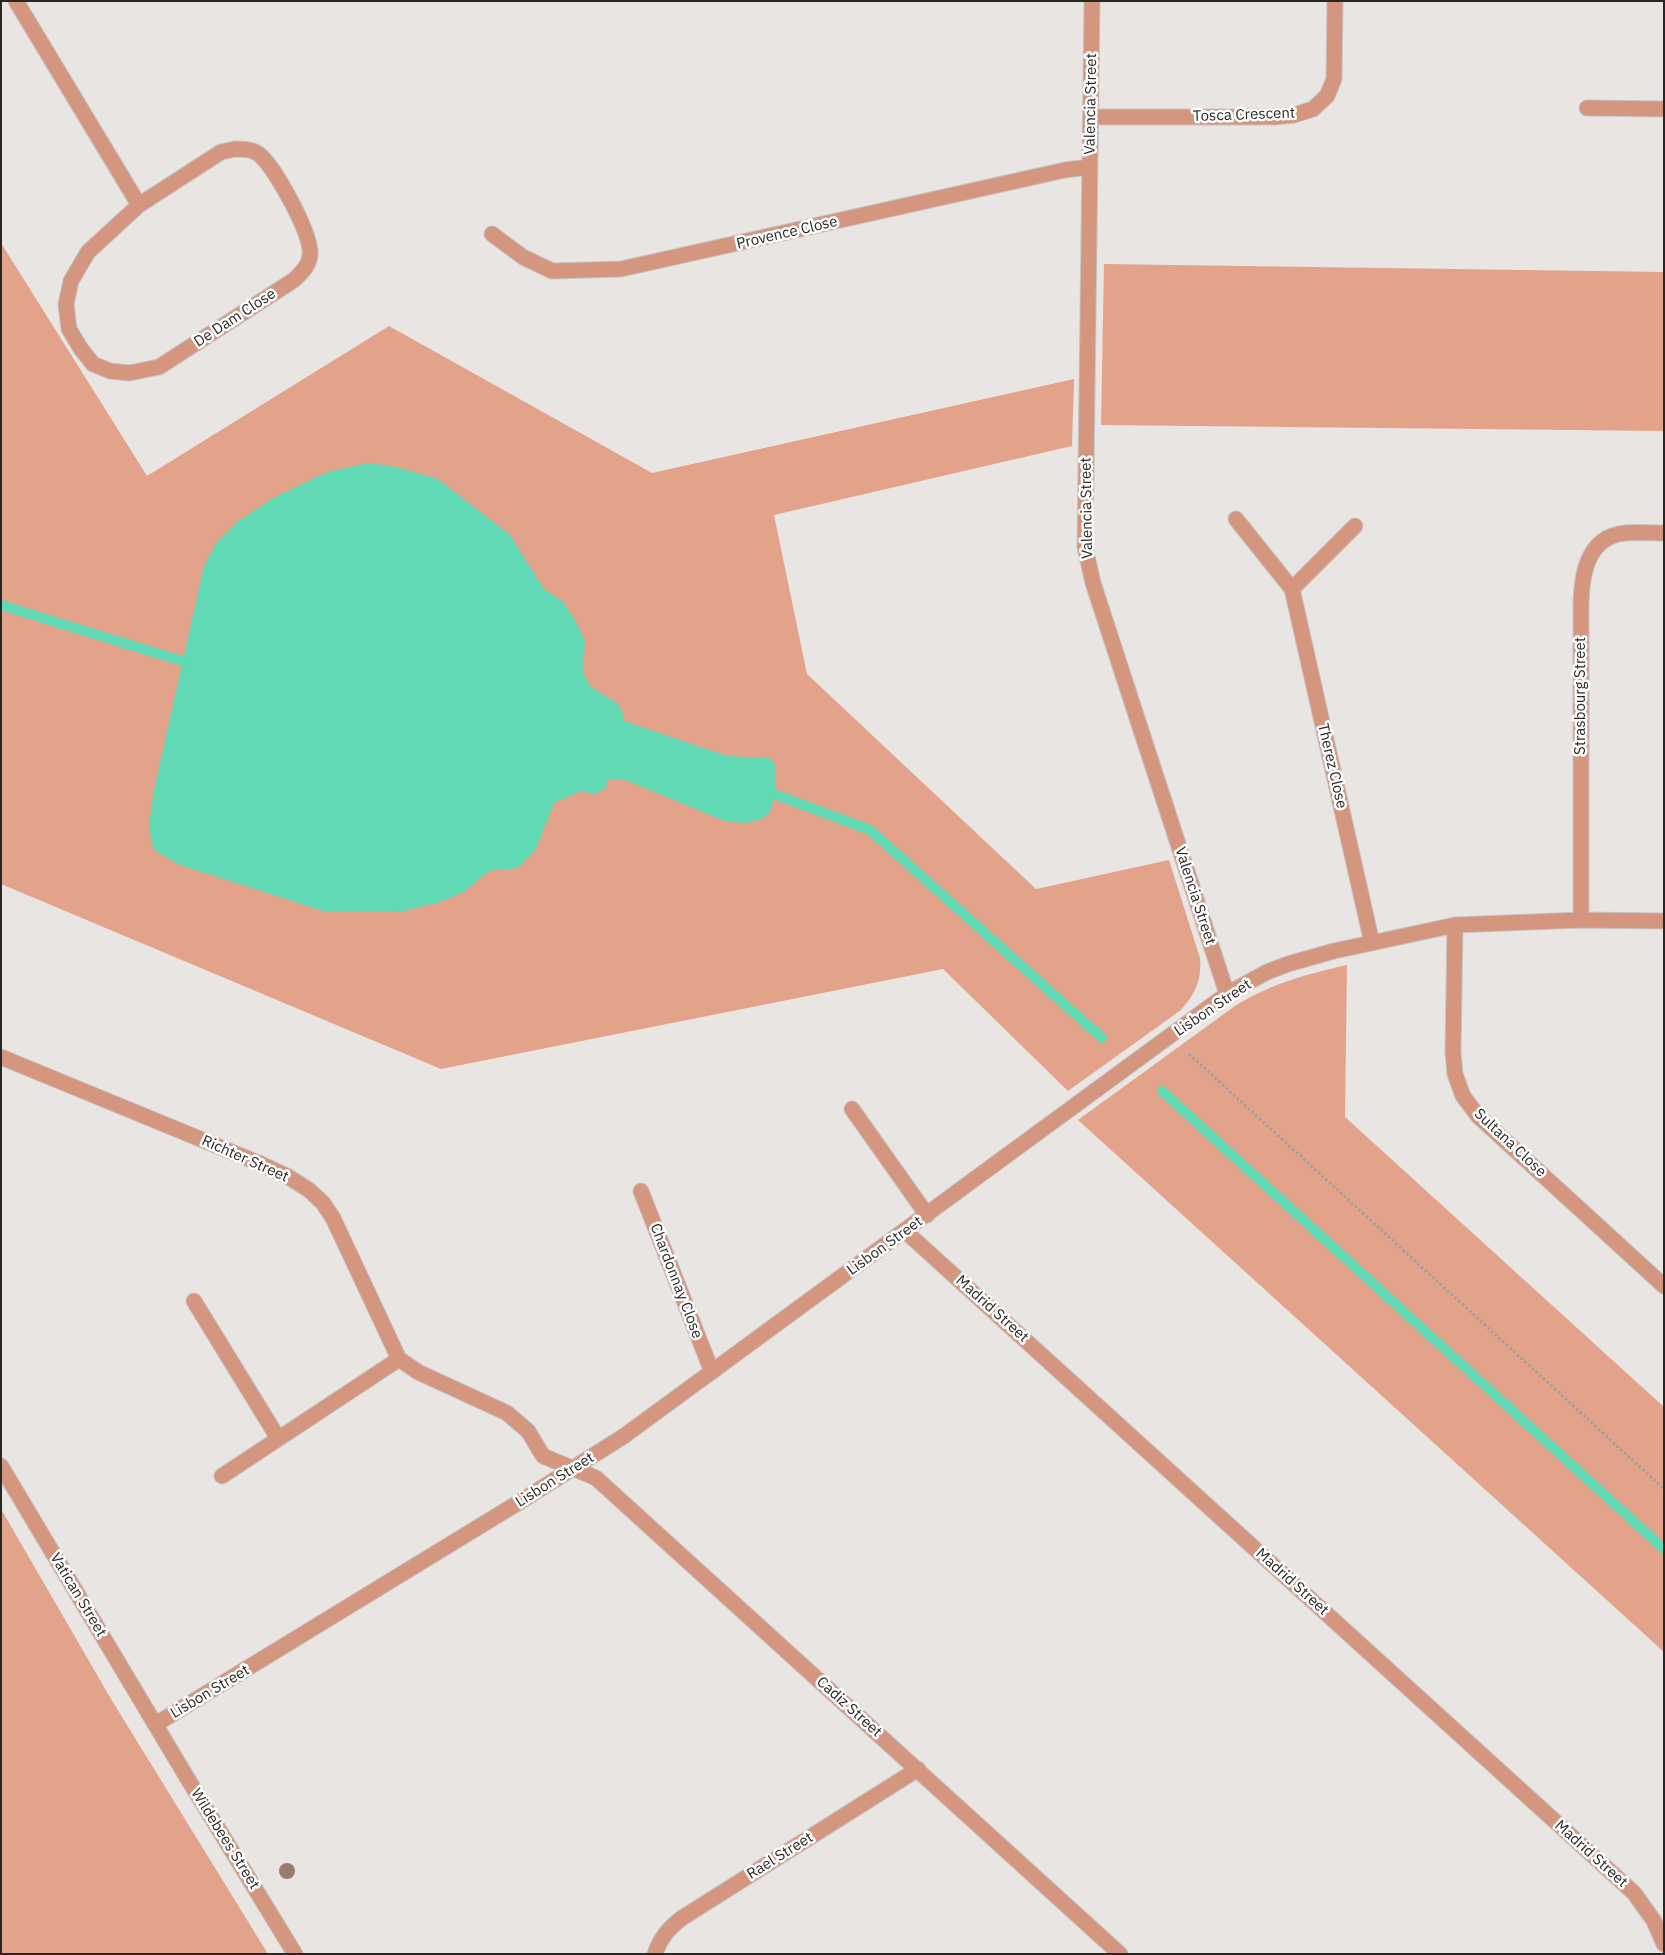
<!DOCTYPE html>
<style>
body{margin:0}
#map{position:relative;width:1665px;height:1955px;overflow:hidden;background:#e9e5e3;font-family:"IBM Plex Sans",sans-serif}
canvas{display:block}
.frame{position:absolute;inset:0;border:2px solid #282726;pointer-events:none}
</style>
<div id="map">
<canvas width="1665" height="1955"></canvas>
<div class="frame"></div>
</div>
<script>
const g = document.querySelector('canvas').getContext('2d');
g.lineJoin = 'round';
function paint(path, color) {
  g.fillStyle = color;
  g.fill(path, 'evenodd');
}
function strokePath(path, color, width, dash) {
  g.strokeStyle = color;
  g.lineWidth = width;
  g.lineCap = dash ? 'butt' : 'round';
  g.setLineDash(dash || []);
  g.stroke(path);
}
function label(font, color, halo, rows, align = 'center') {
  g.font = font + ' "IBM Plex Sans",sans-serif';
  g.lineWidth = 5;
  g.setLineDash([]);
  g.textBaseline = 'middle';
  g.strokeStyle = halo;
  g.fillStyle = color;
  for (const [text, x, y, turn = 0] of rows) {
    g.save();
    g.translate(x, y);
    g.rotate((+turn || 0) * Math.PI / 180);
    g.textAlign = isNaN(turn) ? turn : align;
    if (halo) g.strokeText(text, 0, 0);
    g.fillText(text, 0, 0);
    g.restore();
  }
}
paint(new Path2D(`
 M1,243L147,476L389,326L652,473L1074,379L1072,446L774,515L807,674L1036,889L1169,860L1200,958C1202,980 1195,994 1181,1010L1068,1091L943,969L441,1069L1,884Z
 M1104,264L1664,272V431L1101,425Z
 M1347,965L1345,1117L1664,1407V1652L1078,1120L1235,1006C1273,983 1304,975 1347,965Z
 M1,1509L111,1699L268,1954H1Z`), '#e3a38b');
paint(new Path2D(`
 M369,463L397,467L438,479L510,535L544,589L562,601L574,618L585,641L583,673L591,687L614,701L622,710L624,721L727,756L768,758L776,765V780L772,807L768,815L761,819L747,823L727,822L625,780L609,779L605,789L594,794L581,791L554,803L536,849L518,868L489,871L464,892L440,902L399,912L323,911L177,864L153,849L149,826L154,790L204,566L216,543L238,521L275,497L327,472Z`), '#61d9b4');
strokePath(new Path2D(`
 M1,605L182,661
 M774,794L870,830L1102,1038
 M1162,1091L1664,1549`), '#61d9b4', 10);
const minor = new Path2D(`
 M16,1L139,205
 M1092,1L1085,547L1093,583L1227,994
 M1587,108L1664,109
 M1091,117H1275L1294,115L1313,109L1327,96L1334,79L1335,1
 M235,149C244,149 254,149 261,156C276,170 312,234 310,255C309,266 302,272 294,280L159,367L129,373L110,371L93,364L81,349L69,329L66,304L71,281L88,252L139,205L221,152Z
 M492,234L523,257L552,271L621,269L1065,170L1090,167
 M1236,519L1292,589L1372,943
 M1292,589L1355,526
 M1581,920V609C1581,579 1585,537 1625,533C1637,532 1651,533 1664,533
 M1455,925L1453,1052L1455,1074L1463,1096L1478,1116L1664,1286
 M1,1057L261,1164L287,1176L309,1190L323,1203L333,1218L399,1359L418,1372L507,1413L528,1431L543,1456L596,1478L1120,1954
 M852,1109L927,1215
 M641,1191L712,1372
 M905,1231L1634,1893L1654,1921L1664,1944
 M194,1301L278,1438
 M222,1476L399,1359
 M156,1724L526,1498L624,1436L1227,994L1267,972L1288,964L1334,951L1455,925L1581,920L1664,921
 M655,1954C660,1938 669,1928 682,1918L918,1769`);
const tertiary = new Path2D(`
 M1,1466L186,1776L295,1954`);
strokePath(minor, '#c6c3c1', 17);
strokePath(tertiary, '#c6c3c1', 17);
strokePath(new Path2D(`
 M1189,1054L1664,1489`), '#a29f9e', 3, [2.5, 2.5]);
strokePath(minor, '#d4967e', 15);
strokePath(tertiary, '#d4967e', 15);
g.fillStyle = '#9b7a6a';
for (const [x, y] of [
 [287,1871]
]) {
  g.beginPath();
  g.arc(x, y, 8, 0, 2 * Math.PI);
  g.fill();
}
label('15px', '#282726', '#fff', [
 ["Valencia Street",1091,104,-89],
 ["Tosca Crescent",1244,115,-2],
 ["Provence Close",787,233,-13],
 ["De Dam Close",235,318,-33],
 ["Valencia Street",1087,508,-91],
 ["Strasbourg Street",1581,696,-90],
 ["Therez Close",1332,766,77],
 ["Valencia Street",1195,896,72],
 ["Lisbon Street",1213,1008,-34],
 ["Sultana Close",1510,1143,43],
 ["Richter Street",245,1159,24],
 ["Lisbon Street",885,1246,-36],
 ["Chardonnay Close",676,1281,69],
 ["Madrid Street",992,1309,42],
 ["Lisbon Street",555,1480,-32],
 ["Madrid Street",1292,1582,42],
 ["Vatican Street",78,1595,59],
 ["Lisbon Street",210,1692,-31],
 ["Cadiz Street",849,1707,42],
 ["Wildebees Street",225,1839,58],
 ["Madrid Street",1591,1854,42],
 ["Rael Street",780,1856,-32]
]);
</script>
